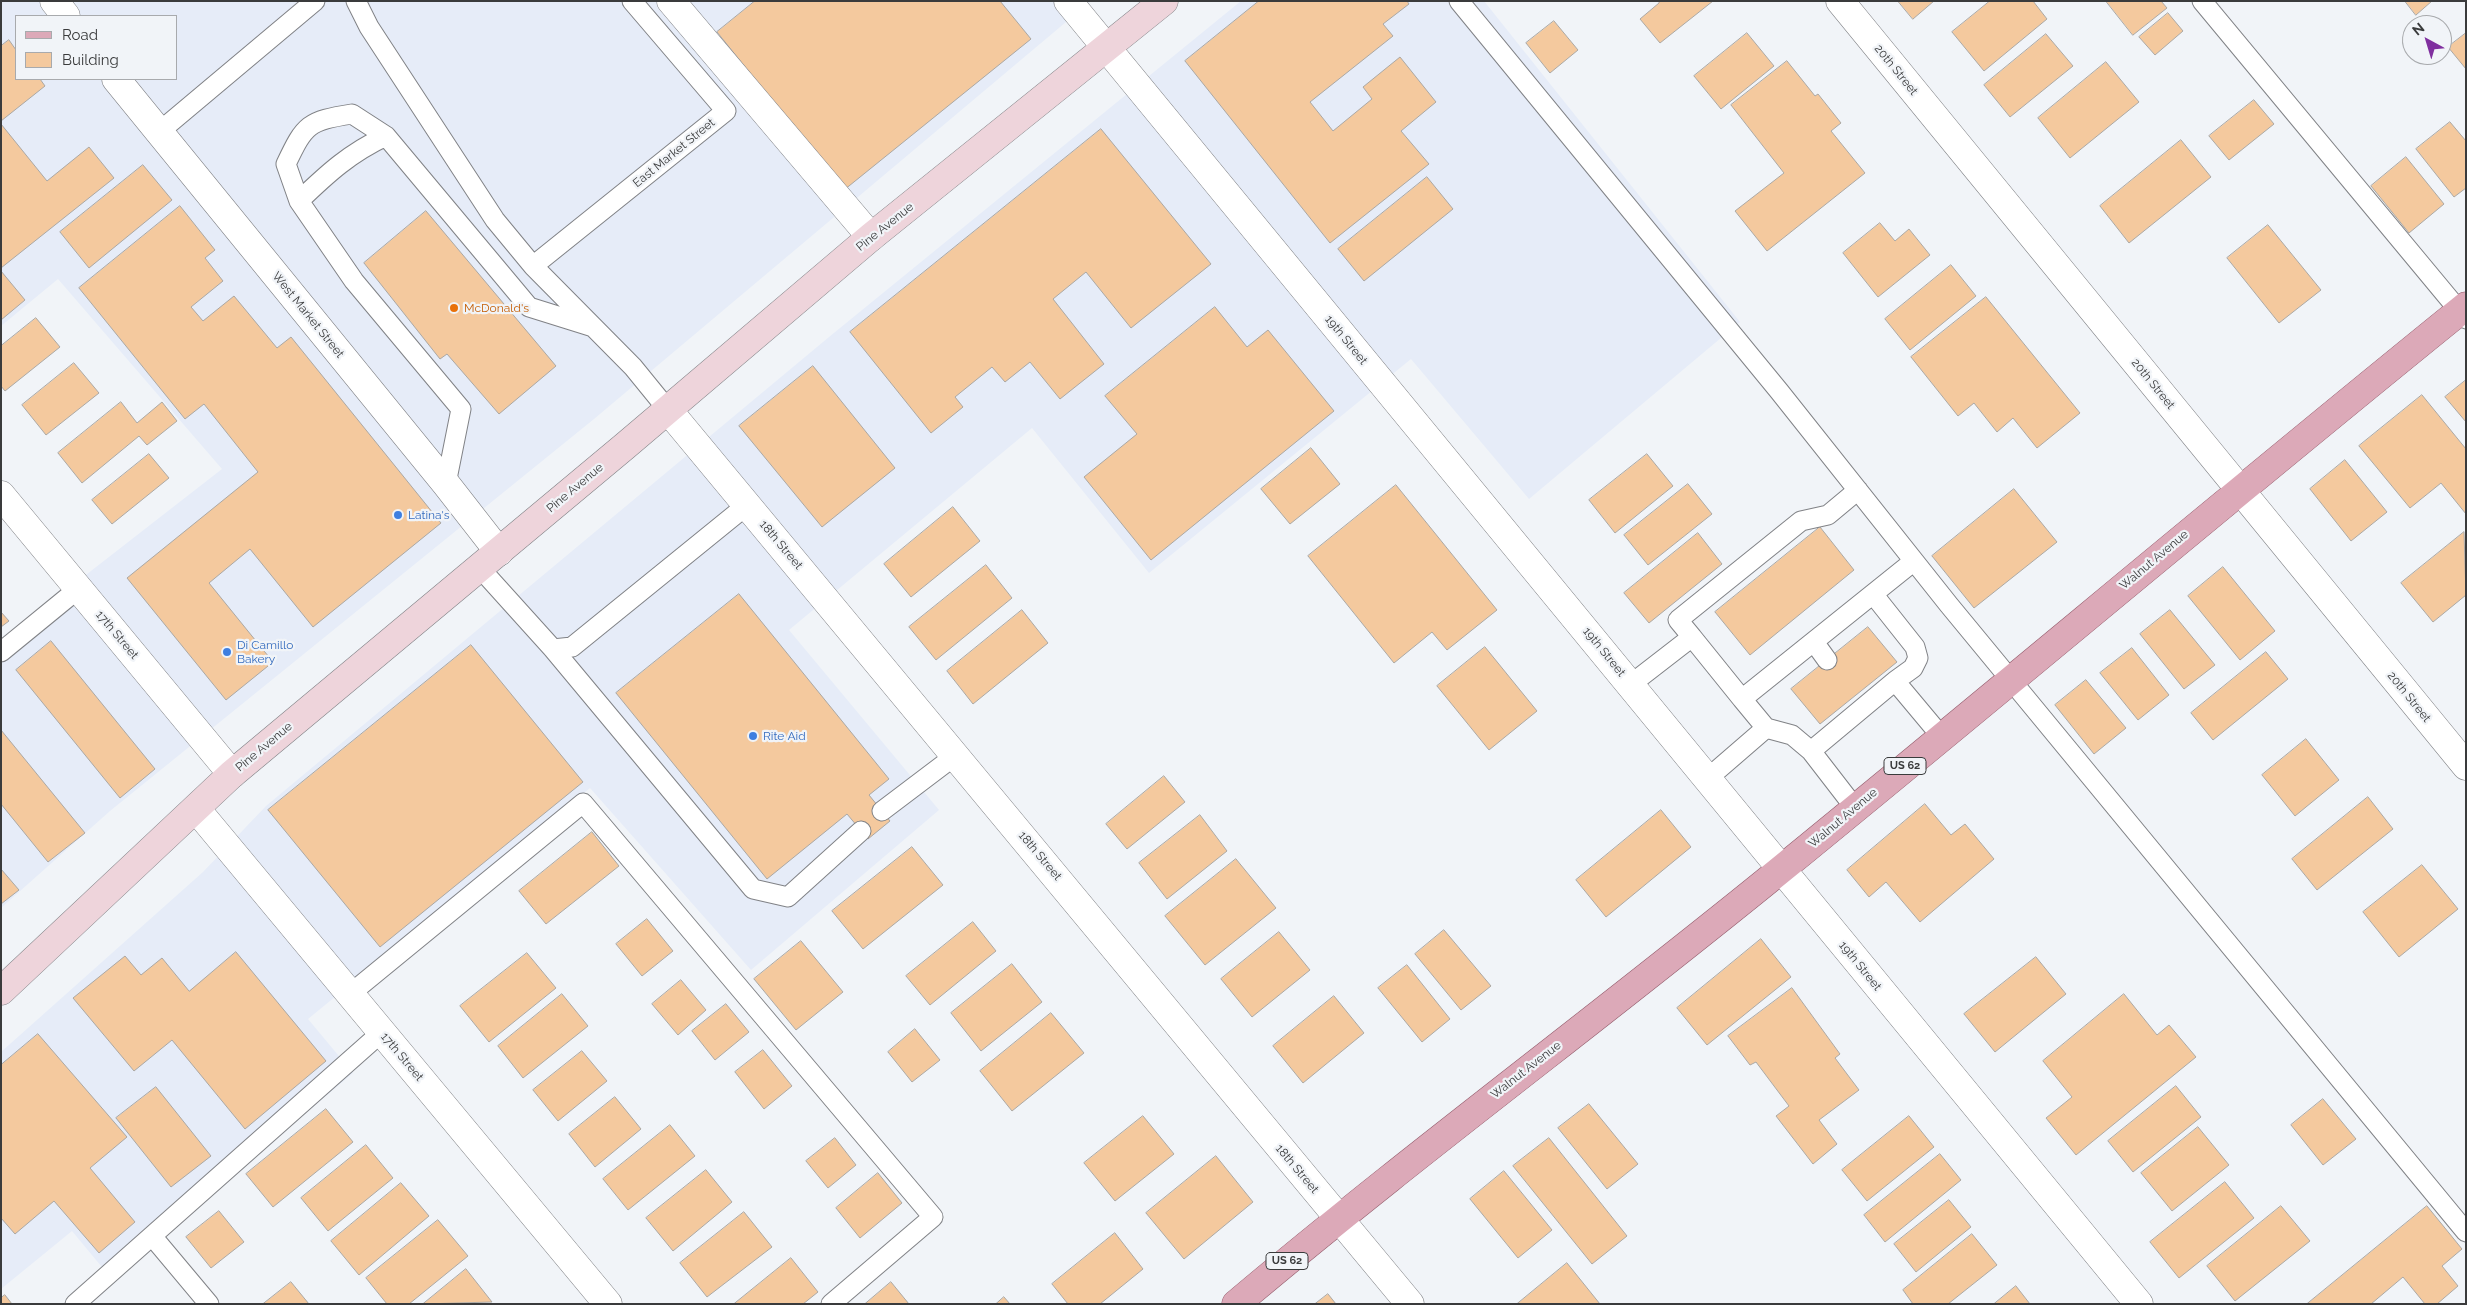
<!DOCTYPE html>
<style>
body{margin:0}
#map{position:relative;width:2467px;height:1305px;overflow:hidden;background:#f1f4f8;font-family:Raleway,sans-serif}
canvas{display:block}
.frame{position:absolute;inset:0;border:2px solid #3a3b3c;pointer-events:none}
.legend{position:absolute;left:15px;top:15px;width:162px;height:65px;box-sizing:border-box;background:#f1f4f8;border:1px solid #a8aaad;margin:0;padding:6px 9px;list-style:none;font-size:15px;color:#3a3b3c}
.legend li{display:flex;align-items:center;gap:10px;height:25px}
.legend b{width:25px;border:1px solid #a8aaad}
.north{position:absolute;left:2402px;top:15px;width:50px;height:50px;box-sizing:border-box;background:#f1f4f8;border:1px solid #a8aaad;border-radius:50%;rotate:321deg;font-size:14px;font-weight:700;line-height:20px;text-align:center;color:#3a3b3c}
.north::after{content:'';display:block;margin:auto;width:18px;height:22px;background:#802f9f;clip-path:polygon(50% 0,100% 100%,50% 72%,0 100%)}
</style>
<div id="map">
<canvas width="2467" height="1305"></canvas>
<div class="frame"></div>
<ul class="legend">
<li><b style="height:6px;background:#dca9b8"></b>Road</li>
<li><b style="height:14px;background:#f4c99e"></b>Building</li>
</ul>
<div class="north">N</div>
</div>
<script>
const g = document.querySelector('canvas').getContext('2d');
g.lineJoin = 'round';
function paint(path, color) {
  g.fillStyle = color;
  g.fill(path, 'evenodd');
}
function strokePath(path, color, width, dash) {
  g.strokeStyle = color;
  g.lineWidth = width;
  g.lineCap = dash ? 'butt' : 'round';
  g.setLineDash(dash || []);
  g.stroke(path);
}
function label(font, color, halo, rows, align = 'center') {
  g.font = font + ' Raleway,sans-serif';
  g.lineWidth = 4.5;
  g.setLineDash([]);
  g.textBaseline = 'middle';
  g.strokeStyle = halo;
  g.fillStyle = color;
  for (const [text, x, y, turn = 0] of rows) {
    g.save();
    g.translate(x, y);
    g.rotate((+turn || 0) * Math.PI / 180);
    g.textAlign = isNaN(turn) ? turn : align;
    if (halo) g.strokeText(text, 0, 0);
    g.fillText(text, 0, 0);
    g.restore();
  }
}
paint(new Path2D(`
 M1,1H1091L594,419L110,811L1,908V641L222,469L58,279L1,326ZM16,16H176V79H16Z
 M1241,1H1484L1740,322L1529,499L1411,359L1149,573L1032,428L789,630L939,810L751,970L590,788L308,1019L353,1073L111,1278L72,1231L1,1289V1052L203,872L266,806L829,337Z`), '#e6ecf8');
const building = new Path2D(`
 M755,1H1000L1031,39L844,190L717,32Z
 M1259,1H1407L1409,4L1383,24L1393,36L1310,102L1333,131L1372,99L1363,87L1400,57L1436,102L1401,131L1429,164L1330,243L1185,61Z
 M1658,1H1713L1660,43L1640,19L1659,3Z
 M1898,1H1934L1913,19Z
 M1990,1H2033L2047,19L1984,71L1952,32Z
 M2106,1H2161L2167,8L2133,35Z
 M2405,1H2432L2416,15Z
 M2168,13L2183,31L2155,55L2139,37Z
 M1554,21L1578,50L1550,73L1526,43Z
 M1747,33L1774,66L1721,109L1694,76Z
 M2466,33V69L2448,47Z
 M2046,34L2073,66L2010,117L1984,85Z
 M9,40L16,50V79H40L45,86L1,121V46Z
 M1787,61L1815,96L1818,94L1841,123L1831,131L1865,173L1767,251L1735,211L1784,173L1731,105Z
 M2106,62L2139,102L2070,158L2038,118Z
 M2254,100L2274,124L2229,160L2209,136Z
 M2450,122L2466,141V188L2454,197L2416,149Z
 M1,124L47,181L89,147L114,178L1,268Z
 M1101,129L1211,264L1131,328L1086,272L1053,299L1104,364L1060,399L1030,362L1005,382L992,367L955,397L963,407L931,433L850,332Z
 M2181,140L2211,177L2129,243L2100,206Z
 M2406,157L2444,204L2409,233L2371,186Z
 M143,165L172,200L89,268L60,232Z
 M1427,177L1453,209L1364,281L1338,249Z
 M180,206L215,250L205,258L223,281L191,307L203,321L234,296L277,348L291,337L441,523L313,627L250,549L209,583L273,662L226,700L127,578L258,472L204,404L185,419L79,288Z
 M426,211L556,366L499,414L447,354L440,359L364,263Z
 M1880,223L1895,241L1909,229L1930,255L1878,297L1843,253Z
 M2268,225L2321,290L2279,323L2227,258Z
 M1951,265L1976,296L1910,350L1885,319Z
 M1,271L25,300L1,320Z
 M1986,297L2080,413L2037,448L2013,418L1997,432L1974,403L1958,416L1911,357Z
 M1215,307L1247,347L1268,330L1334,411L1151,560L1084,477L1137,434L1105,396Z
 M36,318L60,347L5,391L1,386V346Z
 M74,363L99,393L46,435L22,405Z
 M813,366L895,468L822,527L739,426Z
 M2466,380V422L2445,397Z
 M2422,395L2466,449V514L2441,483L2410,508L2359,446Z
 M121,402L137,423L162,402L177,421L147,445L139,436L82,483L58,453Z
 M1311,448L1340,484L1290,524L1261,489Z
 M149,454L169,478L112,524L92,500Z
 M1647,454L1673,486L1615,533L1589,500Z
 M2345,460L2387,512L2351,541L2310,489Z
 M1688,484L1712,514L1648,565L1624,535Z
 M1396,485L1497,610L1447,650L1432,632L1394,663L1308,556Z
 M2014,489L2057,542L1974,608L1932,556Z
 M953,507L980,541L911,597L884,564Z
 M1820,527L1854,570L1750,655L1715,612Z
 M2464,532L2466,595L2433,622L2401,583Z
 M1698,533L1722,564L1649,623L1624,593Z
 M986,565L1012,598L936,660L909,627Z
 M2223,567L2275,631L2240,660L2188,596Z
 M739,594L889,779L869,795L890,821L868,839L847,814L767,879L616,693Z
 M1022,610L1048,643L973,704L947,671Z
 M2170,610L2215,665L2184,689L2140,634Z
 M1,612L9,621L1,627Z
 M1868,627L1897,662L1820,724L1791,689Z
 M51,641L155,769L120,798L16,670Z
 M471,645L583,782L380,947L268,810Z
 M1485,647L1537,711L1489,750L1437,686Z
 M2132,648L2169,695L2138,720L2100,673Z
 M2266,652L2288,679L2213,740L2191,713Z
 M2086,680L2126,728L2094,754L2055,705Z
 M1,730L85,833L48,862L1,804Z
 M2306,739L2339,780L2295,816L2262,775Z
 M1164,776L1185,802L1127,849L1106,824Z
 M2368,797L2393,829L2317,890L2292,859Z
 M1925,804L1951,835L1965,824L1994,859L1920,922L1886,882L1869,897L1847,870Z
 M1661,810L1691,847L1606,917L1576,880Z
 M1200,815L1227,851L1167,899L1139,863Z
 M592,832L619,866L546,924L519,891Z
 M912,847L943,885L863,949L832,911Z
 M1236,859L1276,908L1205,965L1165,916Z
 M2422,865L2458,909L2399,957L2363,912Z
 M1,869L19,890L1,904Z
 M647,919L673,951L642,976L616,944Z
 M973,922L996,951L930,1005L906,976Z
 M1444,930L1491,986L1461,1010L1415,954Z
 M1279,932L1310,970L1252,1017L1221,979Z
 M1761,939L1791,977L1707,1045L1677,1008Z
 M801,941L843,992L796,1030L754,979Z
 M236,952L326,1061L245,1129L172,1040L134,1071L73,998L125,956L141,975L162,958L189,991Z
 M527,953L556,988L489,1042L460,1006Z
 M2036,957L2066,994L1995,1052L1964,1014Z
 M1012,964L1042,1002L981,1051L951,1013Z
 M1407,965L1450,1019L1422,1042L1378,988Z
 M681,980L706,1010L678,1035L652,1004Z
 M1792,988L1840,1054L1835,1058L1859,1090L1819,1120L1837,1144L1813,1164L1776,1116L1789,1106L1756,1062L1750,1065L1728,1036Z
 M562,994L588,1026L523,1078L498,1046Z
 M2124,994L2157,1035L2169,1025L2196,1057L2076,1155L2046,1118L2072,1097L2043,1061Z
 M1334,996L1364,1033L1303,1083L1273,1046Z
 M726,1004L749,1032L715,1060L692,1031Z
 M1051,1013L1084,1053L1012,1111L980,1071Z
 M915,1029L940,1060L912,1082L888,1052Z
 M38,1034L127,1137L90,1168L135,1222L99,1253L54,1201L15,1234L1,1218V1065Z
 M763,1050L792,1086L764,1109L735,1072Z
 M582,1051L607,1081L558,1121L533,1090Z
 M2176,1086L2201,1117L2133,1172L2108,1141Z
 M156,1087L211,1156L171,1187L116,1118Z
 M615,1097L641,1129L595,1167L569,1134Z
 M2323,1099L2356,1139L2323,1165L2291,1125Z
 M1589,1104L1638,1164L1607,1189L1558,1128Z
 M326,1109L353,1142L273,1207L246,1174Z
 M1143,1116L1174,1154L1115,1201L1084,1163Z
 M1909,1116L1934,1147L1867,1201L1842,1170Z
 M670,1125L695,1156L628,1210L603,1179Z
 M2198,1127L2229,1165L2172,1211L2141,1173Z
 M835,1138L856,1165L828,1188L806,1161Z
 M1549,1138L1627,1236L1592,1264L1513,1166Z
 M366,1145L393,1178L328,1231L301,1198Z
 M1940,1154L1961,1180L1885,1242L1864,1215Z
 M1216,1156L1253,1202L1184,1259L1146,1213Z
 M706,1170L732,1202L673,1251L646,1218Z
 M1504,1171L1552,1230L1518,1258L1470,1199Z
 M878,1173L902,1203L860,1238L836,1208Z
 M2225,1182L2254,1218L2179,1278L2150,1242Z
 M401,1183L429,1216L359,1275L331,1241Z
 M1949,1200L1971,1227L1916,1272L1894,1244Z
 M2281,1206L2310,1241L2235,1301L2207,1266Z
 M2427,1206L2462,1249L2442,1266L2458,1286L2437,1304H2425L2403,1277L2371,1304H2307Z
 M219,1211L244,1242L211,1268L186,1237Z
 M744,1212L772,1247L707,1297L680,1263Z
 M438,1220L468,1256L409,1304H387L366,1278Z
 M1115,1233L1143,1269L1100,1304H1068L1052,1284Z
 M1972,1234L1997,1265L1948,1304H1913L1903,1290Z
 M791,1258L818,1292L803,1304H734Z
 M1567,1263L1600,1304H1517Z
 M466,1269L492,1302L423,1304Z
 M291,1282L309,1304H263Z
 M891,1282L909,1304H865Z
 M2016,1286L2030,1304H1994Z
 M1328,1294L1336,1304H1315Z
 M5,1295L12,1304H1V1298Z
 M1004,1297L1010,1304H996Z`);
paint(building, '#f4c99e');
strokePath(building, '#aba8a4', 1);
const service = new Path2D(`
 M356,1L369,27L495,220L533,266L633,367L668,410
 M1459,1L1779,391L1949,605L2466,1232
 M2202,1L2466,319
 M159,132L315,1
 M299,201C328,173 350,153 386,136
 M533,266L726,111L632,1
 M446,484L461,409L354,281L299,201L286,164C305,124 308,121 352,114L386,136L529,307L593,327
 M479,567L553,649L753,889L788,897L861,831
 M1873,594L1915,647L1918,658L1913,668L1895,681L1941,736
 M1692,637L1678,620L1801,521L1828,515L1858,490
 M1814,642L1827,660
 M553,649L572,647L747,505
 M1,652L78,589
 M1630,685L1692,637L1742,699L1914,561
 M1766,728L1792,735L1811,751L1855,808
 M1811,751L1895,681
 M1707,779L1766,728L1742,699
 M882,811L956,755
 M350,994L583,803L933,1217L831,1304
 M152,1236L209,1304
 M75,1304L382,1032`);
const pedestrian = new Path2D(`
 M671,1L871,237`);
const minor = new Path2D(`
 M54,1L66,16
 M1068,1L2139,1304
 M1840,1L2466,766
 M116,79L446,484L499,552
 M668,410L1410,1304
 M1,495L232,774
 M197,810L608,1304`);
const secondary = new Path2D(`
 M1,991L232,774L625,446L871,237L1164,1`);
const primary = new Path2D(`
 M1236,1304C1415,1153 1603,1015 1784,867C2012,681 2237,491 2466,306`);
strokePath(service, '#808286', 21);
strokePath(pedestrian, '#808286', 29);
strokePath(minor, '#808286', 29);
strokePath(secondary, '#808286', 29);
strokePath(primary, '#945d6d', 29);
strokePath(service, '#fff', 19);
strokePath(pedestrian, '#fff', 28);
strokePath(minor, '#fff', 28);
strokePath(secondary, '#eed4db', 28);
strokePath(primary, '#dca9b8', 28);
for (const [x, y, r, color] of [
 [454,308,5,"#e8710a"],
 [398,515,5,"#3f7fe0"],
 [227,652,5,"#3f7fe0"],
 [753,736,5,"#3f7fe0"]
]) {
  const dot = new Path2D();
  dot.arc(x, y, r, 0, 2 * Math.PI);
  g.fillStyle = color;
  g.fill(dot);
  strokePath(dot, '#f1f4f8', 2);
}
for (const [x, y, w] of [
 [1905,766,42],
 [1287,1261,42]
]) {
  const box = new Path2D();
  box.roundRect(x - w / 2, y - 8.5, w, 17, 4);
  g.fillStyle = '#f1f4f8';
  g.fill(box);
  strokePath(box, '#3a3b3c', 1);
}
label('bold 11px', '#3a3b3c', null, [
 ["US 62",1905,766],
 ["US 62",1287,1261]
]);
label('12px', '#3a3b3c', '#f1f4f8', [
 ["20th Street",1896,70,51],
 ["East Market Street",674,153,-39],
 ["Pine Avenue",885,227,-39],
 ["West Market Street",308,315,51],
 ["19th Street",1346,340,51],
 ["20th Street",2153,384,51],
 ["Pine Avenue",575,488,-40],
 ["18th Street",781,545,50],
 ["Walnut Avenue",2154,560,-40],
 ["17th Street",117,635,50],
 ["19th Street",1604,652,51],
 ["20th Street",2409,697,51],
 ["Pine Avenue",264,747,-40],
 ["Walnut Avenue",1843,818,-40],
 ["18th Street",1040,856,50],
 ["19th Street",1860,966,51],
 ["17th Street",402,1057,50],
 ["Walnut Avenue",1526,1070,-38],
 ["18th Street",1297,1169,50]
]);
label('12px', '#c56008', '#f1f4f8', [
 ["McDonald's",464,308]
], 'left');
label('12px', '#366cbe', '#f1f4f8', [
 ["Latina's",408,515],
 ["Di Camillo",237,645],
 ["Bakery",237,659],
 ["Rite Aid",763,736]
], 'left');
</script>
